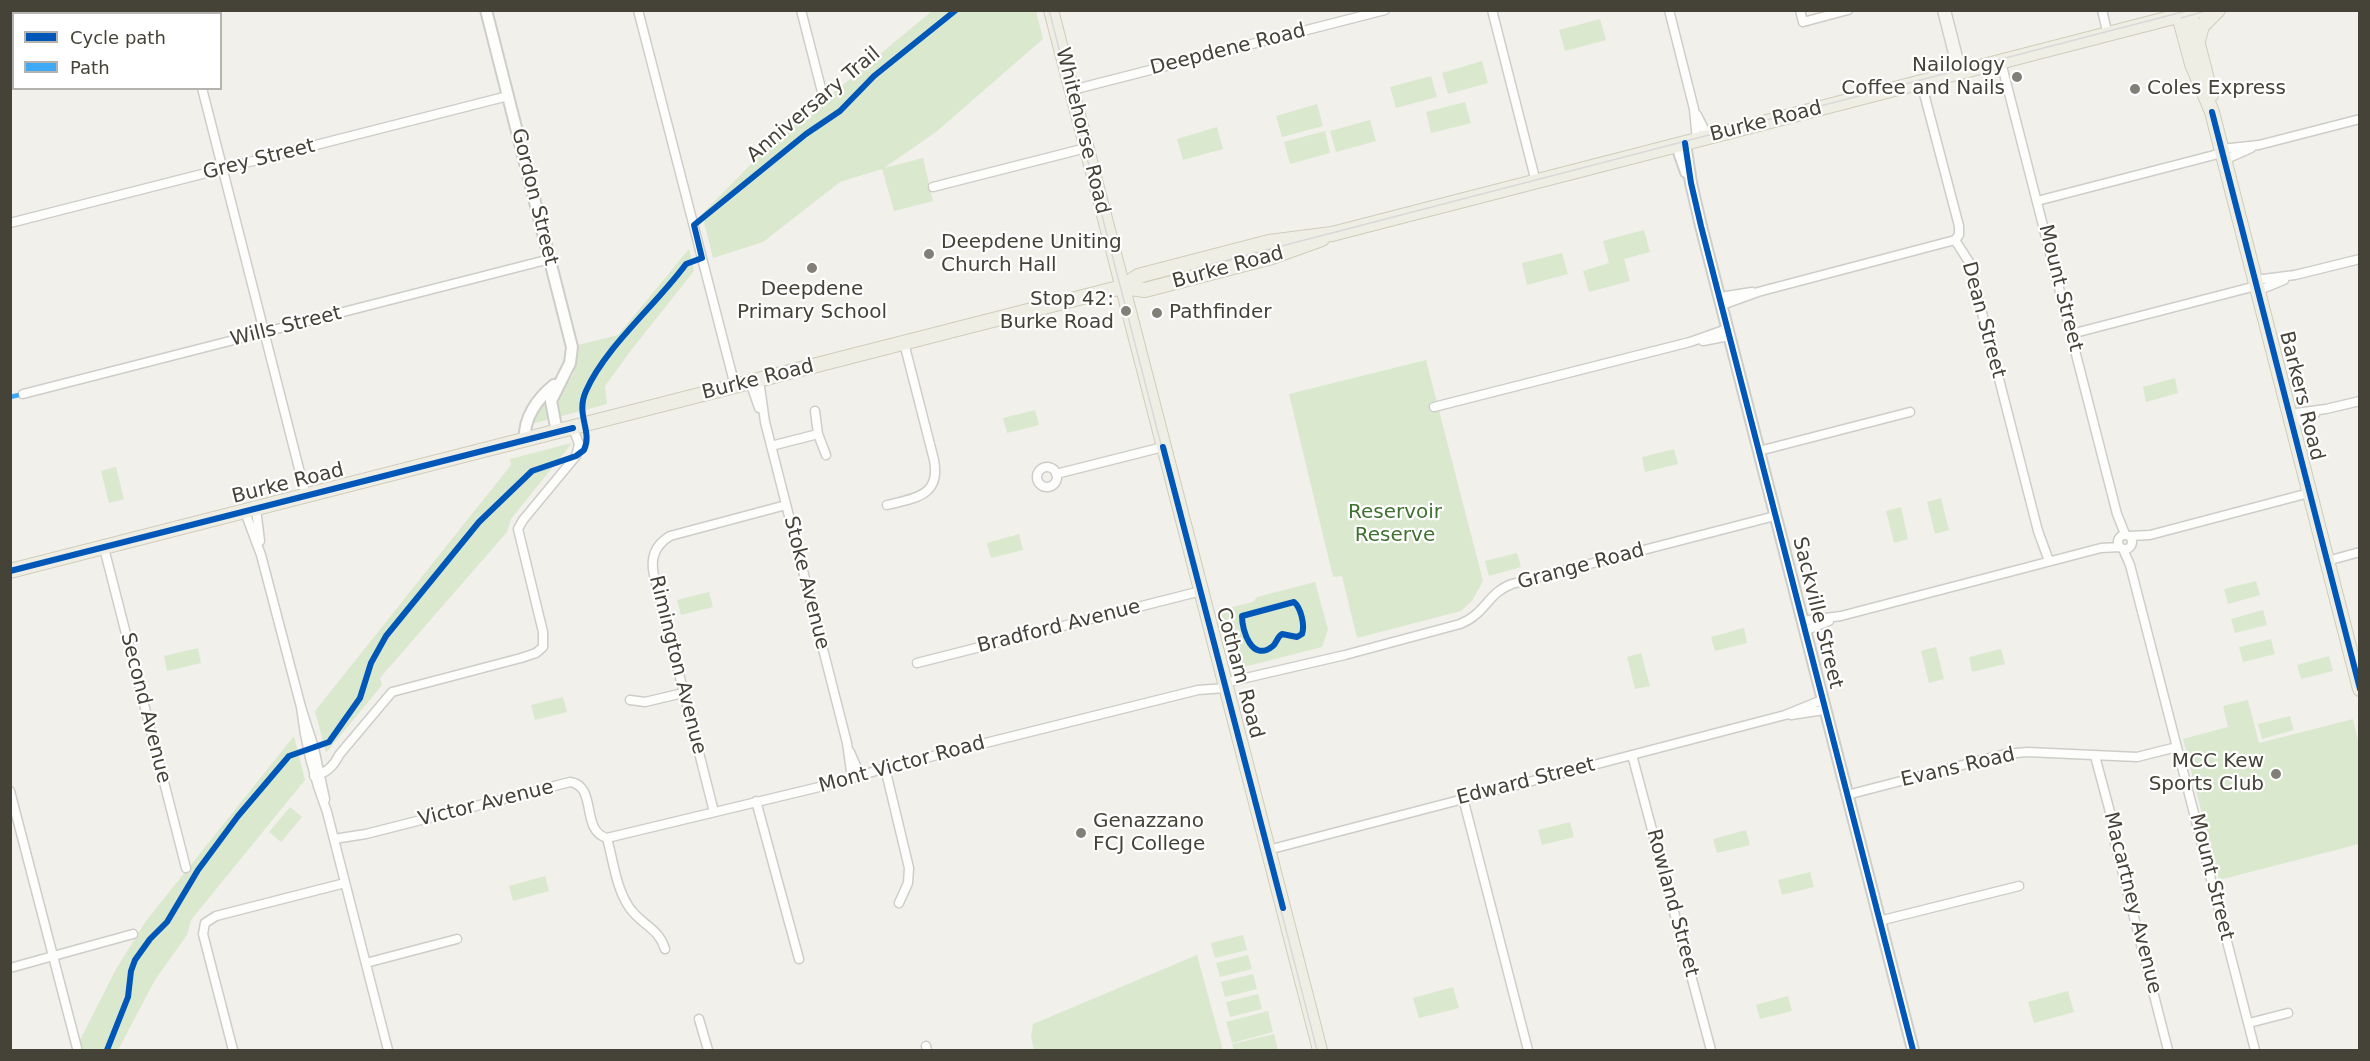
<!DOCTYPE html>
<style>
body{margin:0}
#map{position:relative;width:2370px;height:1061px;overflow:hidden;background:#f1f0eb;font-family:"DejaVu Sans",sans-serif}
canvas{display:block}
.frame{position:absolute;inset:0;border:12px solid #454238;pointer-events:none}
.legend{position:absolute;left:12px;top:12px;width:210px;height:78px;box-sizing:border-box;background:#fff;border:2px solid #b5b3af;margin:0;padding:8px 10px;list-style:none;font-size:18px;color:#454238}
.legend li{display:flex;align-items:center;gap:12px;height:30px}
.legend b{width:30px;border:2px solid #b5b3af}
</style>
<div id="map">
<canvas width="2370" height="1061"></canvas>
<div class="frame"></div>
<ul class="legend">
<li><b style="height:8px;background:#0057b8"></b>Cycle path</li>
<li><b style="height:8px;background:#3fa9f5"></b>Path</li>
</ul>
</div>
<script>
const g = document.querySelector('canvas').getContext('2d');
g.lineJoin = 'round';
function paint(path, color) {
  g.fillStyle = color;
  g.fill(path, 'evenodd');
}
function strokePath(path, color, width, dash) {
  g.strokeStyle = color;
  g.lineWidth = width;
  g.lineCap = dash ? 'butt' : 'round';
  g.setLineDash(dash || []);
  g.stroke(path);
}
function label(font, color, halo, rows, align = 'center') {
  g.font = font + ' "DejaVu Sans",sans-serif';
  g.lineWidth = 4.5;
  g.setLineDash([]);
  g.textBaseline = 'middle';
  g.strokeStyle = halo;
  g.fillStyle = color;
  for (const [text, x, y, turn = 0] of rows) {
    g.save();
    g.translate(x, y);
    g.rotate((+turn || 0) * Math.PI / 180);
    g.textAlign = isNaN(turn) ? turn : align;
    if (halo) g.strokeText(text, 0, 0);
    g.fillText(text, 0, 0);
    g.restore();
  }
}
paint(new Path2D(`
 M932,11H1036L1043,39L936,132L884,168L923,158L933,201L894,211L882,169L840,182L763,242L713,258L702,214L768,147Z
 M1600,19L1606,40L1565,51L1559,30Z
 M1482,61L1488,83L1448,94L1442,73Z
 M1431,76L1437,97L1396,108L1390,87Z
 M1465,102L1471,123L1431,133L1426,112Z
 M1317,104L1323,126L1282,137L1276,116Z
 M1370,120L1376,141L1336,152L1330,131Z
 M1217,127L1223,149L1183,160L1177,139Z
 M1325,131L1330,153L1290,164L1284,142Z
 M1644,230L1650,252L1624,259L1630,281L1589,292L1583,271L1609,263L1603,241Z
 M689,249L694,271L632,349L605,386L607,404L558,417L555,401L573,375L578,345L618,335Z
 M1562,253L1568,274L1527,285L1522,263Z
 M1426,360L1483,581L1472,601L1461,611L1357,638L1342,576L1333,577L1289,394Z
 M2175,378L2178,393L2146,402L2143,387Z
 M547,398L550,419L528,425L529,421Z
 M1035,410L1039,425L1007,433L1003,418Z
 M572,443L511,519L507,532L380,678L382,685L326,753L315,711L511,465L510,459Z
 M1674,449L1678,464L1645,472L1642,457Z
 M116,467L124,499L109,503L101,471Z
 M1941,498L1949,530L1935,534L1927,502Z
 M1901,507L1908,539L1894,543L1886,511Z
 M1019,534L1023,550L991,558L987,543Z
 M1517,553L1521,567L1489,576L1485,561Z
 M2256,581L2260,595L2228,604L2224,589Z
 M1315,582L1328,629L1322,647L1236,669L1220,610L1253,602L1257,597Z
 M709,592L713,607L681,615L677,600Z
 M2263,610L2267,625L2235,633L2231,619Z
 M1744,628L1747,643L1715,651L1711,637Z
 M2271,639L2275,654L2243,662L2239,647Z
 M1936,647L1944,679L1929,683L1921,651Z
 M198,648L201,663L167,671L164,656Z
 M2001,649L2005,664L1972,672L1969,657Z
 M1641,653L1650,686L1635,689L1627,657Z
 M2329,656L2333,671L2301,679L2297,665Z
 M563,697L567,712L535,720L531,705Z
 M2248,700L2259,743L2353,719L2359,745V844L2219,880L2183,739L2228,727L2223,706Z
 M2290,716L2294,730L2262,739L2258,724Z
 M294,736L305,780L191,920L187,935L155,980L118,1050H75L116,969L146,921Z
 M290,807L302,817L281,842L269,832Z
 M1570,822L1574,837L1542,845L1538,830Z
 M1746,830L1750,845L1717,853L1713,839Z
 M1810,872L1814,887L1782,895L1778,880Z
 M545,876L549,891L513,901L509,886Z
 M1243,935L1247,950L1215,958L1211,943Z
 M1197,955L1223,1050H1034L1031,1037L1033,1024Z
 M1248,955L1252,969L1220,977L1216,963Z
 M1253,974L1257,989L1225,997L1221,982Z
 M1453,987L1459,1008L1419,1018L1413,998Z
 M2068,991L2074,1012L2034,1023L2028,1002Z
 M1258,994L1262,1009L1230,1017L1226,1002Z
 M1788,996L1792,1011L1760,1019L1756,1005Z
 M1268,1011L1273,1032L1232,1043L1226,1022Z
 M1274,1034L1278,1050H1234L1232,1044Z`), '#dae8ce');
const minor = new Path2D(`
 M182,10L183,14
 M638,10L735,386
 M801,10L822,92
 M1492,10L1536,182
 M1669,10L1694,109L1697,140
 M1800,10L1803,22L1848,10
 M2102,10L2108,35
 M149,14L161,10
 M10,48H14
 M2001,62L2117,514L2125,534
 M1921,82L1959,226V235L1955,240L1969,262L2038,531L2049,561
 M202,88L306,496
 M1072,90L1385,10
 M1697,115L1708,137
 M2221,149L2259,145L2360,119
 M2224,160L2251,148
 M933,187L1086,148
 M2037,201L2222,153
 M10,223L508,96
 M2255,280L2295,275L2360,259
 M2257,291L2284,280
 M1720,297L1752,292
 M1722,305L1758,292L1955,240
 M2071,334L2256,286
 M1703,341L1729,336
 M759,380L765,422L847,743L852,778
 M750,382L759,408
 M23,394L550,259
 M1434,407L1690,342L1727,329
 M815,411L818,434L826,455
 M2289,414L2326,409L2360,401
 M2291,424L2315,414
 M771,446L818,434
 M1759,451L1910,412
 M1037 477a10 10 0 1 1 20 0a10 10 0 1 1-20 0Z
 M1056,474L1163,447
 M887,505C915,498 941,496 934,460L904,343
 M256,509L260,541
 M245,512L261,555L301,707L314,748L325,799
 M2118 542a7 7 0 1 1 14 0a7 7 0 1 1-14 0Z
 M2129,536L2150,535L2309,493
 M104,548L186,868
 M2123,549L2130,565L2255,1050
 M2327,561L2360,552
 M1802,621L1841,616L2101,548L2120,547
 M1804,631L1829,621
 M917,663L1201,591
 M1224,683L1345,655L1460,624C1486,614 1487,593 1512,584L1775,516
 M630,700L645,702L683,693
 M301,707C305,743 314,778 327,812L388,1050
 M1791,715L1824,710
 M850,752L860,775
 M1632,755L1711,1050
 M2095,756L2114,827V839L2168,1050
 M885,768L909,868L908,883L899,903
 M314,776C327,773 334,766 339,755L392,692L521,658L536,653L543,647V632L518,529L523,520L576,456L579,444L573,428
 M10,791L77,1048
 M1847,795L2005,754L2027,752L2137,757L2177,747
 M1463,798L1528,1050
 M756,801L799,959
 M714,812L654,575C650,558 655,545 670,536L786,505
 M607,838L840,782L885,768L1198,690L1226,688
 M607,838C613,860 616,888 629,907C641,925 658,927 665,949
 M334,839L366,834L570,782C598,786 580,831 607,838
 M1268,850L1785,715L1822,700
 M1879,921L2019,886
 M366,963L457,939
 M10,968L133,934
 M699,1019L708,1050
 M2249,1023L2288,1013
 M926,1046L927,1050
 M233,1050L203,934L205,923L216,916L345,883`);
const tertiary = new Path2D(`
 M486,10L572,347L570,363L551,401L557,432
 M1685,143L1691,183L1701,226L1913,1050
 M1677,146L1686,172
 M525,440C523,418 538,398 554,385`);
const secondary = new Path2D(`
 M1944,10L1960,73`);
const primary = new Path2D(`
 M1051,10L1320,1050
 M2190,13L2211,95
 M2179,16L2192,64L2212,112L2360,689
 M2198,41L2202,26L2218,10
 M1122,287L1145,290L1272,257L1322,239
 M10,571L1122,287L1138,276L1269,242L1332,234L2201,10`);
strokePath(minor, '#cecdc9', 11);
strokePath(tertiary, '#cecdc9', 14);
strokePath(secondary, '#d0cfc4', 15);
strokePath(primary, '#d1cdbb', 16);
strokePath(minor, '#fdfdfc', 8);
strokePath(tertiary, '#fdfdfc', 10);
strokePath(secondary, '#f6f5f0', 12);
strokePath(primary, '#efeee5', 14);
strokePath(new Path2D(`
 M1049,10L1317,1050
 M2181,18L2209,10
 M1197,268L2190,10`), '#d9d9d8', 1.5);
strokePath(new Path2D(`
 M10,397L23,394`), '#3fa9f5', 4.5, [9, 4.5]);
strokePath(new Path2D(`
 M2212,112L2360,689
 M1685,143L1691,183L1701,226L1913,1050
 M1163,447L1283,908
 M10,571L573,428
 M1294,602C1301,608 1305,625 1302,634L1297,637L1282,634C1277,637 1277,642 1273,646C1252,663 1242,631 1242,616Z
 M107,1050L128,997L131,971L135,960L150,939L167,922L198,870L238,816L289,756L329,742L360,698L371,663L386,636L479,522L532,471L576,456L584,450C593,431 575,415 586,391C606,346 656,305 686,264L702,258L694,225L806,134L840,111L874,76L956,10`), '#0057b8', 6);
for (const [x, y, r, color] of [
 [2017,77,6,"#817f77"],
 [2135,89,6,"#817f77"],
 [929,254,6,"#817f77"],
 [812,268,6,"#817f77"],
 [1126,311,6,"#817f77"],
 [1157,313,6,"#817f77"],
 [2276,774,6,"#817f77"],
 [1081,833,6,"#817f77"]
]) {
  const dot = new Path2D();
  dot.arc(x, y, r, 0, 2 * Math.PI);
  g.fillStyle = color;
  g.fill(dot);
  strokePath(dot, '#fff', 2);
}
label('20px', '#454238', '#fff', [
 ["Deepdene Road",1228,50,-14],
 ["Anniversary Trail",814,105,-40],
 ["Burke Road",1766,122,-14],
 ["Whitehorse Road",1082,131,76],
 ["Grey Street",259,160,-14],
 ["Gordon Street",534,197,76],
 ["Burke Road",1228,268,-15],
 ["Mount Street",2060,288,76],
 ["Dean Street",1983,320,75],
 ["Wills Street",286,327,-14],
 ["Burke Road",758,380,-14],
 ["Barkers Road",2301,396,76],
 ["Burke Road",288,484,-14],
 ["Grange Road",1581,567,-15],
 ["Stoke Avenue",806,583,76],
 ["Sackville Street",1817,613,76],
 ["Bradford Avenue",1059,627,-14],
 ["Rimington Avenue",677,665,76],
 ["Cotham Road",1239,673,75],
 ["Second Avenue",145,708,76],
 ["Mont Victor Road",902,765,-15],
 ["Evans Road",1958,768,-13],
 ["Edward Street",1526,782,-14],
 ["Victor Avenue",486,804,-14],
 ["Mount Street",2211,877,76],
 ["Rowland Street",1672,903,75],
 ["Macartney Avenue",2132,903,76]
]);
label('20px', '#454238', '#fff', [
 ["Nailology",2005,66,"right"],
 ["Coffee and Nails",2005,89,"right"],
 ["Coles Express",2147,89],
 ["Deepdene Uniting",941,243],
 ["Church Hall",941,266],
 ["Deepdene",812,290,"center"],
 ["Primary School",812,313,"center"],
 ["Stop 42:",1114,300,"right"],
 ["Burke Road",1114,323,"right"],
 ["Pathfinder",1169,313],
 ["MCC Kew",2264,762,"right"],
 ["Sports Club",2264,785,"right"],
 ["Genazzano",1093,822],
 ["FCJ College",1093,845]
], 'left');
label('20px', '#407131', '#fff', [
 ["Reservoir",1395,513],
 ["Reserve",1395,536]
]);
</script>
